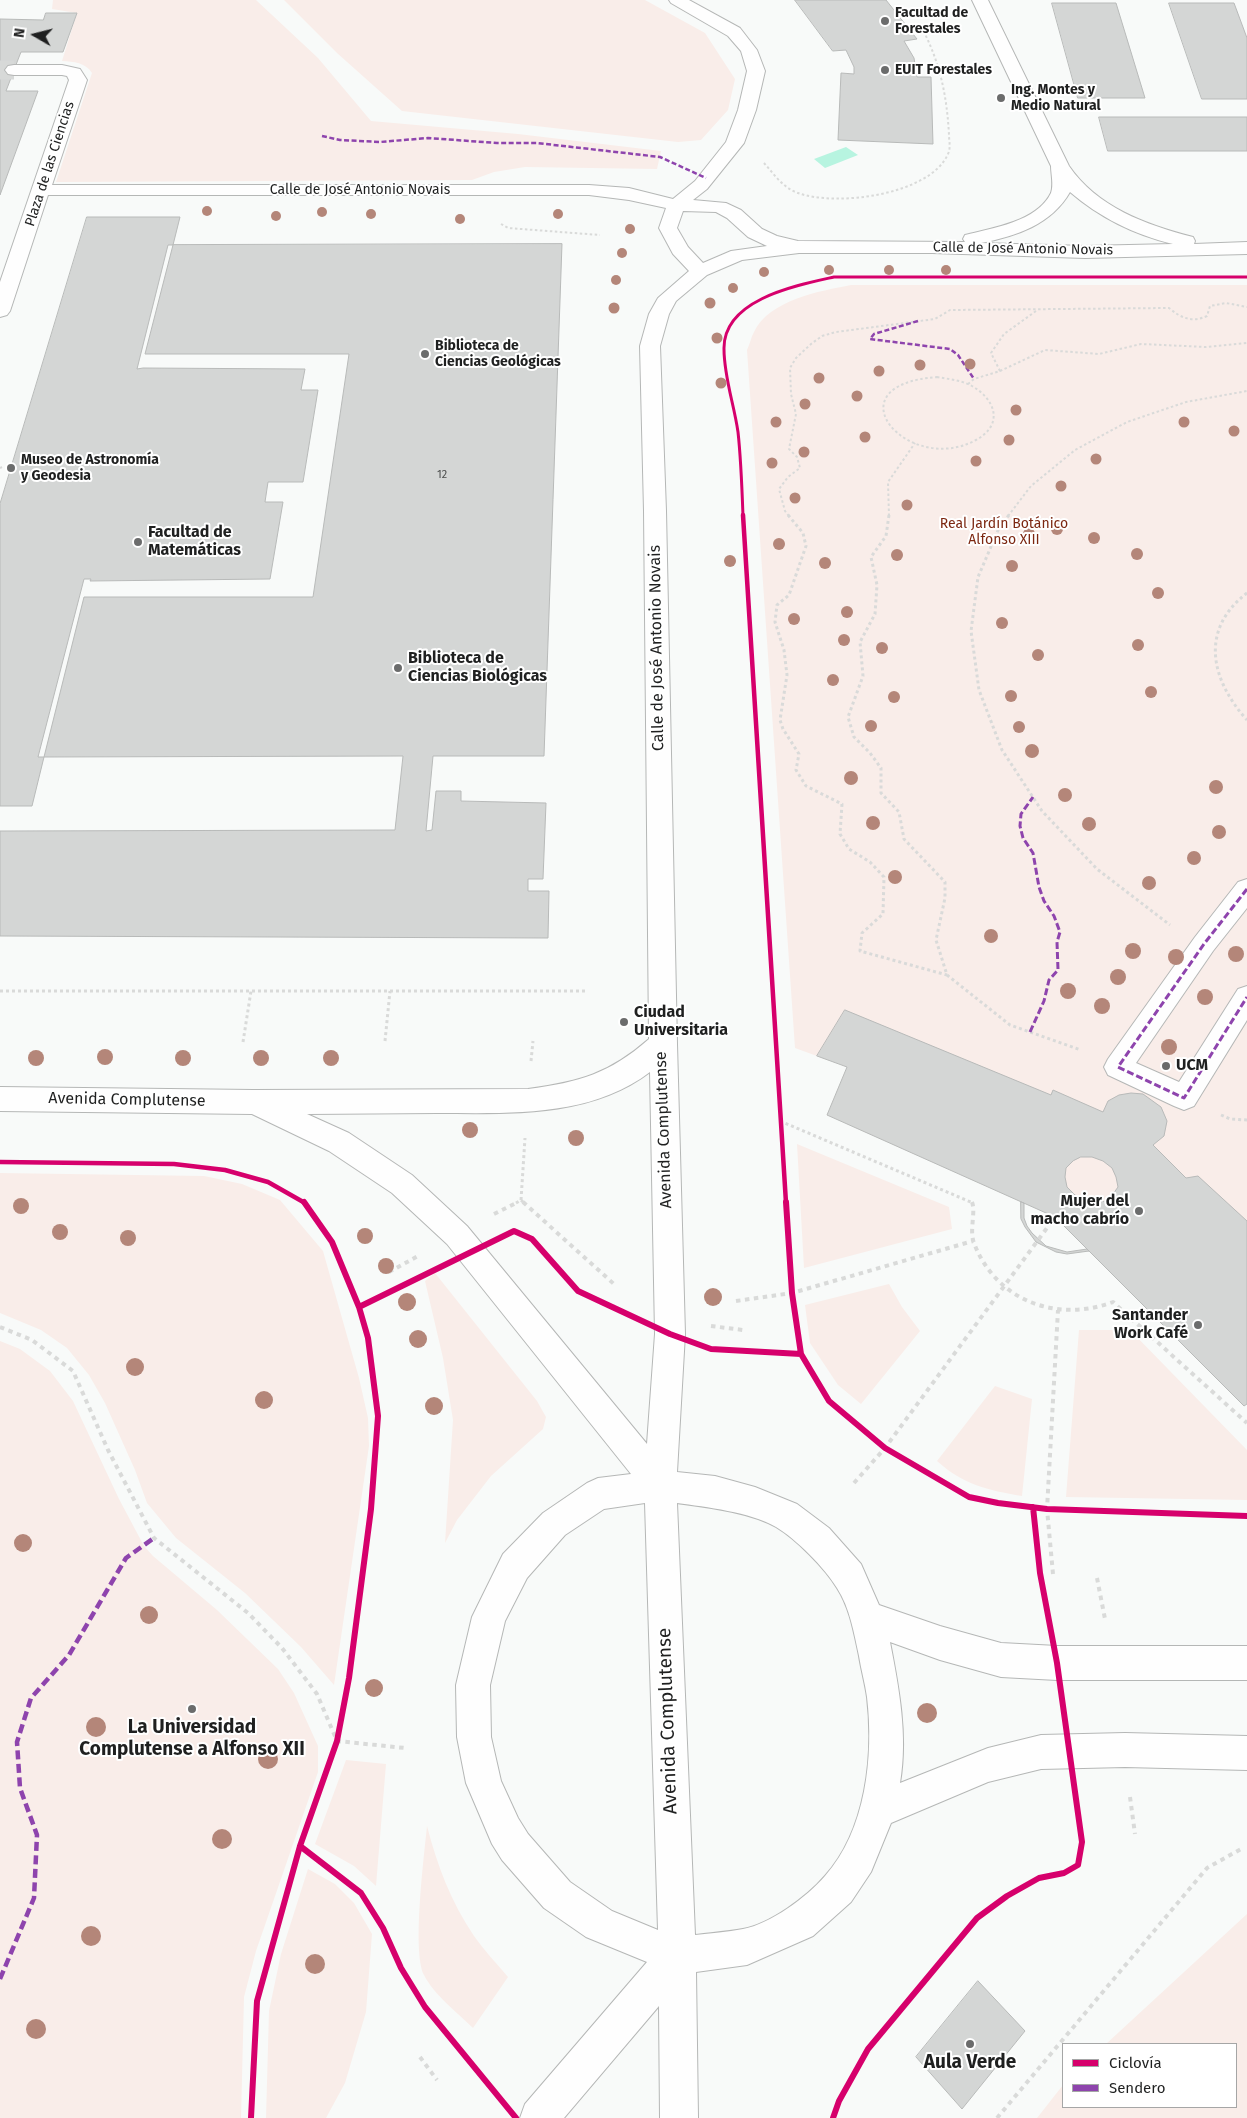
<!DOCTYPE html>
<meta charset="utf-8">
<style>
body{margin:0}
#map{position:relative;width:1247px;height:2118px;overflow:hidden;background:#f8faf9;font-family:"Fira Sans",sans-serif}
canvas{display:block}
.legend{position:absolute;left:1062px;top:2043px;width:175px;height:65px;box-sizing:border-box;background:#fff;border:1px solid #a5a6a6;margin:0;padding:6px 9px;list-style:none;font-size:15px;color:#1f2020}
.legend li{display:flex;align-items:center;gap:10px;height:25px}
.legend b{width:25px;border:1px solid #a5a6a6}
.north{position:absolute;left:10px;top:10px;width:50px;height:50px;-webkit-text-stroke:4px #fff;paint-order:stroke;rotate:278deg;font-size:14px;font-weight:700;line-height:20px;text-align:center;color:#1f2020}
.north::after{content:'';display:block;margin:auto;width:18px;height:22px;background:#1f2020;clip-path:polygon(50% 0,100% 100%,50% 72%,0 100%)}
</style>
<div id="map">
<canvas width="1247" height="2118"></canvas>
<ul class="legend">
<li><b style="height:6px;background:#d6006c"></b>Ciclovía</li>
<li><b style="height:6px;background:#8e44ad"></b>Sendero</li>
</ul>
<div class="north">N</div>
</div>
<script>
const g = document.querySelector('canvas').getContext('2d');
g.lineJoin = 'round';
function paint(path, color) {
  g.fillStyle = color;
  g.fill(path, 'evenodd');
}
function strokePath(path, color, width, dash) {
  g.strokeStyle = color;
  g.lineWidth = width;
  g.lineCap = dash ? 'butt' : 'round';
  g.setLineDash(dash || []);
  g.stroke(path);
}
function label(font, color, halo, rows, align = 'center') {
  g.font = font + ' "Fira Sans",sans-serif';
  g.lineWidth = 4;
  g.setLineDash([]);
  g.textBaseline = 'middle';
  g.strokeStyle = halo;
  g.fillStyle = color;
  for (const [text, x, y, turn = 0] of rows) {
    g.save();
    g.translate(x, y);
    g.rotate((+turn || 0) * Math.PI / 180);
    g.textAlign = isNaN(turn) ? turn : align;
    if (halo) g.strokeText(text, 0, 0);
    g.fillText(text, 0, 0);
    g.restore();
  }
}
paint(new Path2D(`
 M53,0H256L318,58L371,121L518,134L661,151L657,169L525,167L494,172L472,180L56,182L92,73C85,62 74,62 62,61L77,13L52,9Z
 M284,0H645L705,33L735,79L728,110L701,140L678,142L402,111L337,53Z
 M851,285H1247V1404L1244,1406L1055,1217L827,1115L847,1067L795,1048L747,350C750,344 751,337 754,332C769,300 820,291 851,285Z
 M797,1144L949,1207L952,1229L804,1268Z
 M0,1173L204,1176L242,1184L280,1200L323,1251L359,1378L368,1418L369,1446L334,1685L301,1647L245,1593L176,1538L147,1503L135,1470L105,1403L89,1375L67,1348L41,1330L0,1313Z
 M435,1273L537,1401L546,1417L543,1429L491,1476L457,1520L445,1543L453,1420L443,1358L425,1281Z
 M889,1284L902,1307L920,1331L861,1404L838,1385L810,1343L805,1305Z
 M1079,1330H1130L1247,1450V1500L1066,1497Z
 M0,1341L20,1349L50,1371L73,1401L119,1499L144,1546L153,1556L217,1610L278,1669L294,1693L318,1746V1772L256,1951L244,1997L241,2118H0Z
 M995,1386L1032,1399L1022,1496C987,1490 964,1485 937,1461Z
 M346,1760L386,1764L376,1886L354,1866L315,1844Z
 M427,1826C437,1865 451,1902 474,1936C484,1950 497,1964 508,1977L473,2028C457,2012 434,1995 424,1975C412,1951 424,1857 427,1826Z
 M308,1869L335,1884L354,1903L372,1934L366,2012L345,2083L326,2118H266L269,2011L281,1954Z
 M1247,1914V2118H1037L1063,2085V2107H1236V2044H1106Z`), '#f9ede9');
paint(new Path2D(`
 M846,147L858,155L825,168L814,159Z`), '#b7f4e0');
const building = new Path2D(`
 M795,0H886L917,39L904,41L914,58L917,77H931L933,144L838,140L841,73L854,74V67L846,50L833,51Z
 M1052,3H1116L1145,98H1078Z
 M1169,3H1234L1247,38V99H1202Z
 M46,13H77L63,52H21L19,57L6,91H38L0,195V19L43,20Z
 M1099,117H1247V151H1108Z
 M87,217H180L173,245H168L137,369L143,368L305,369L301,390H318L303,482H268L265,502H283L270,579L90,581L91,579H84L38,757H44L32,806H0V504Z
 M562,244L544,756H433L426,831L432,830L436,791H461V801L546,803L543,879H528V891H549L548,938L0,936V831L395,830L403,756L44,757L84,597H313L349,354H145L173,245Z
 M845,1010L1051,1095L1053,1090L1103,1112L1108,1101L1119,1095L1131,1093L1143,1094L1161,1107L1167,1121L1164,1136L1153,1145L1186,1178L1198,1176L1247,1221V1404L1244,1406L1055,1217L827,1115L847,1067L817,1056ZM1081,1157H1092L1103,1161L1112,1168L1116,1177L1118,1187L1113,1194L1105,1201L1095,1203L1084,1201L1075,1195L1067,1187L1065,1177L1066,1168L1073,1161Z
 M1021,1202L1024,1203V1218L1027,1226L1032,1233L1046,1246L1067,1252L1087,1249L1089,1251L1067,1254L1056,1252L1036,1242L1025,1227L1021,1219Z
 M978,1981L1025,2031L962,2109L916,2057Z`);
paint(building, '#d4d6d5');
strokePath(building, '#b8bab9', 1);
strokePath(new Path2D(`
 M0,70H14`), '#d7d9d8', 19, [19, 9]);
const minor = new Path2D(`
 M669,0H689L740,28L757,50L765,71L756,110L744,143L707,189L693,200L726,203L741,210L762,229L777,236L798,241L965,242L963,239L965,235C992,228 1037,222 1051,193C1054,185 1051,174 1051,166L972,0H988L1069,166C1097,207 1146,225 1193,237L1195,241L1194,244L1247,242V254L1085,258L932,253H799L742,260L707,275L676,301L669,314L660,346L666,511L677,1044L685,1334L677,1472L715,1476L755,1487L797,1504L829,1528L861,1564L879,1605L940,1626L1001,1643L1057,1646H1247V1680H1057L1001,1677L940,1660L890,1642C899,1688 908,1736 900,1783L988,1748L1041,1735L1125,1733L1247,1736V1770L1125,1767L1041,1769L988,1782L891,1823L871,1872L851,1902L813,1936L747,1965L696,1972L698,2118H660L659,2006L564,2118H520L525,2104L647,1962L586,1937L544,1908L502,1860L492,1844L466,1783L457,1737L456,1685L472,1617L503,1554L543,1513L587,1483L598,1478L631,1474L447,1244L392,1193L329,1151L252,1114L0,1111V1087L253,1090L528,1089C580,1082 609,1074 649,1039L644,511L640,346L649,314L658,298L689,271L673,254L659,228L666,208L629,200L589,195H48L10,311L7,315L0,317V282L69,80L67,76L62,75H14L8,74L5,70L8,66L14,65H62L80,69L87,80L52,185H589L629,188L673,199L695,181L726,142L738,110L747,71L741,51L728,36L671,3ZM1070,192C1099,217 1135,235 1173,244L1085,246L981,243C1016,236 1051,225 1070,192ZM683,211L716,212L727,218L748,237L767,246L731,251L703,263L688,247L677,228ZM650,1072L655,1334L647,1444L467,1226L412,1175L349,1133L307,1114C351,1114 394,1113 437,1113C509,1113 590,1118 650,1072ZM645,1503L658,1930L612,1911L570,1882L528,1834L518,1818L501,1781L491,1737L490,1685L505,1621L527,1578L565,1535L604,1509ZM677,1503C706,1507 750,1512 776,1527C796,1539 825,1568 837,1588C850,1608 854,1633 859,1656C861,1669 865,1683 867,1697C874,1756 866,1830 825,1876C807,1897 770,1924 743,1929C727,1932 711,1933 695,1935Z
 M1247,879V908L1213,951L1136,1063L1179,1082L1238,989L1247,986V1020L1194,1106L1184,1110L1174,1106L1108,1075L1104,1067L1108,1059L1195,937L1238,882Z`);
strokePath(minor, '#b5b7b6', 2);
strokePath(new Path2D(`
 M764,163C774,174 783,188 798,193C836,207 930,195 948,154C951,148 949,141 949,135C947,98 941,66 924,32
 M501,224L508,228L600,235
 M1000,371L991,353L1004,334L1036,311
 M937,377C948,379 960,380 970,385C995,398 1005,424 976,440C908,477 828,385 937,377Z
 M968,384L974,379L1000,371L1045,350L1099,354L1141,344L1206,347L1247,343
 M0,468L2,467
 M789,516L785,511L779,489L788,477L800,468L797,457L789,449L796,414L791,394L790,368L796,358L811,344L822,336L836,332L935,319L950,310L1169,308C1181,318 1192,323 1207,316L1210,306L1226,303L1247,307
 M889,516L888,482L915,443
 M1008,516L1031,486L1075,450L1127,422L1186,402L1247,391`), '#d9dad9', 2, [2.5, 2.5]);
strokePath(new Path2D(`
 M788,515L803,533L806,546L789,595L777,605L775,622L784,650L787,675L780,720L783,729L799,754L796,770L806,786L842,804L840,834L849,849L870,862L884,877L883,914L862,933L860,951L947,975
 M889,515L886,536L871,557L877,585L875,614L860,642L863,676L848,717L854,737L870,753L881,768V793L899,812L904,839L945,882V898L936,940L947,975L1010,1025L1081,1050
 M1009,515L999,528L978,577L971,631L979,690L1002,750L1042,811L1097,869L1170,925
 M1247,593C1199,630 1211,680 1247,720
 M0,991H588
 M385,1041L390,991
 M243,1042L251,991
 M531,1061L533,1041
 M1221,1115L1230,1119L1247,1120
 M780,1121L973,1203
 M521,1200L525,1138
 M516,1203L521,1200L524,1203`), '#d9dad9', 3, [3, 3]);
strokePath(new Path2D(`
 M523,1202L615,1285
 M972,1202C976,1213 969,1230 974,1243C996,1301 1057,1323 1113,1302L1247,1423
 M494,1214L518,1202
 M389,1272L418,1256
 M736,1301L792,1293L973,1241
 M711,1326L743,1330
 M0,1327L32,1340L73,1371L108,1450L154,1538L248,1613L282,1648L317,1694L337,1741L405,1748
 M854,1483L885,1448L1055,1217
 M1053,1574L1047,1509L1058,1310
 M1097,1578L1105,1619
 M1130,1797L1135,1834
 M420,2057L437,2080
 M997,2118L1207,1868L1241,1849`), '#d9dad9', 4, [4.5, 4.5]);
paint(minor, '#fefefe');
strokePath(new Path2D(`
 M322,136L340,140L380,142L428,138L497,143H537L660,157L706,178
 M918,321L874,334L870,339L950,349L958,355L974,379`), '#8e44ad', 2.5, [5, 2.5]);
strokePath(new Path2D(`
 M1247,889L1204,944L1118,1067L1184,1098L1247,997
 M1030,1032L1044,1001L1049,980L1058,970L1057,942L1060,932L1054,916L1044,901L1039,887L1033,853L1023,838L1020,826L1021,814L1033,797`), '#8e44ad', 3, [7, 3]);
strokePath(new Path2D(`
 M0,1979L34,1898L37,1835L20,1788L17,1742L31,1698L69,1655L126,1558L154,1538`), '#8e44ad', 4.5, [9, 4.5]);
strokePath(new Path2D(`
 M743,516C742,488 741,459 738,432C734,404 724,377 724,349C723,299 798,285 834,277H1247`), '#d6006c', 3);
strokePath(new Path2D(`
 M743,515L786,1203
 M0,1162L174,1164L225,1170L268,1182L305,1203`), '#d6006c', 4.5);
strokePath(new Path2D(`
 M786,1202L792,1293L801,1354L829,1401L885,1448L969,1497L998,1503L1047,1509L1247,1516
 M359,1307L514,1231L532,1239L578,1291L670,1334L711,1349L801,1354
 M300,1846L361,1893L383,1928L401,1968L425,2007L516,2118
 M251,2118L257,2001L300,1846L337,1741L349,1678L371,1509L378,1416L368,1338L359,1307L332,1242L304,1202
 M833,2118L839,2101L868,2049L977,1918L1007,1896L1039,1878L1064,1873L1078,1865L1082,1842L1057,1663L1040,1573L1033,1507`), '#d6006c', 6);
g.fillStyle = '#b48679';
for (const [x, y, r] of [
 [207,211,5],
 [322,212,5],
 [371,214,5],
 [558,214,5],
 [276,216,5],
 [460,219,5],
 [630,229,5],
 [622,253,5],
 [829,270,5],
 [889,270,5],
 [946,270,5],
 [764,272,5],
 [616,280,5],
 [733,288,5],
 [710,303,5.5],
 [614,308,5.5],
 [717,338,5.5],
 [970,364,5.5],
 [920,365,5.5],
 [879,371,5.5],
 [819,378,5.5],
 [721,383,5.5],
 [857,396,5.5],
 [805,404,5.5],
 [1016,410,5.5],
 [776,422,5.5],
 [1184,422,5.5],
 [1234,431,5.5],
 [865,437,5.5],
 [1009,440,5.5],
 [804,452,5.5],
 [1096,459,5.5],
 [976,461,5.5],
 [772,463,5.5],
 [1061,486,5.5],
 [795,498,5.5],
 [907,505,5.5],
 [1057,529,6],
 [1029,534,6],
 [1094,538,6],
 [779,544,6],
 [1137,554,6],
 [897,555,6],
 [730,561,6],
 [825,563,6],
 [1012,566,6],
 [1158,593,6],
 [847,612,6],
 [794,619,6],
 [1002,623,6],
 [844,640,6],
 [1138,645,6],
 [882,648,6],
 [1038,655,6],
 [833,680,6],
 [1151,692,6],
 [1011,696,6],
 [894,697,6],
 [871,726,6],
 [1019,727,6],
 [1032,751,7],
 [851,778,7],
 [1216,787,7],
 [1065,795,7],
 [873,823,7],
 [1089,824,7],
 [1219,832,7],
 [1194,858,7],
 [895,877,7],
 [1149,883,7],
 [991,936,7],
 [1133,951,8],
 [1236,954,8],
 [1176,957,8],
 [1118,977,8],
 [1068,991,8],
 [1205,997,8],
 [1102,1006,8],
 [1169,1047,8],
 [105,1057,8],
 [36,1058,8],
 [183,1058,8],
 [261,1058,8],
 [331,1058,8],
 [470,1130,8],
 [576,1138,8],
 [21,1206,8],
 [60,1232,8],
 [365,1236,8],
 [128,1238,8],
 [386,1266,8],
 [713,1297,9],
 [407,1302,9],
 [418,1339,9],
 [135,1367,9],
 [264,1400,9],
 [434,1406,9],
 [23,1543,9],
 [149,1615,9],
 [374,1688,9],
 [927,1713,10],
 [96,1727,10],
 [268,1759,10],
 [222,1839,10],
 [91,1936,10],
 [315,1964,10],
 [36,2029,10]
]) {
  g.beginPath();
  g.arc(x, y, r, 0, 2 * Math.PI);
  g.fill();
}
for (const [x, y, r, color] of [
 [885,21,5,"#6b6c6c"],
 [885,70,5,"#6b6c6c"],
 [1001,98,5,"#6b6c6c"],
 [425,354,5,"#6b6c6c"],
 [11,468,5,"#6b6c6c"],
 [138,542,5,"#6b6c6c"],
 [398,668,5,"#6b6c6c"],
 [624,1022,5,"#6b6c6c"],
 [1166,1066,5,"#6b6c6c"],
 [1139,1211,5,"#6b6c6c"],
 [1198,1325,5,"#6b6c6c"],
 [192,1709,5,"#6b6c6c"],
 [970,2044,5,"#6b6c6c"]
]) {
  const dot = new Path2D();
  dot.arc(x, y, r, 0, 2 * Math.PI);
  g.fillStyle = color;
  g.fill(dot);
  strokePath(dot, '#fff', 2);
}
label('11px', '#4c4e4d', null, [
 ["12",442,475]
]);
label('bold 14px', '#1f2020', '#fff', [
 ["Facultad de",895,13],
 ["Forestales",895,29],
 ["EUIT Forestales",895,70],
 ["Ing. Montes y",1011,90],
 ["Medio Natural",1011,106],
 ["Biblioteca de",435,346],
 ["Ciencias Geológicas",435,362],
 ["Museo de Astronomía",21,460],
 ["y Geodesia",21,476]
], 'left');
label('14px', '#1f2020', '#fff', [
 ["Plaza de las Ciencias",50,164,-72],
 ["Calle de José Antonio Novais",360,190],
 ["Calle de José Antonio Novais",1023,249,1]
]);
label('14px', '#7c2711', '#fff', [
 ["Real Jardín Botánico",1004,524],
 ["Alfonso XIII",1004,540]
]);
label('bold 16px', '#1f2020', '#fff', [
 ["Facultad de",148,533],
 ["Matemáticas",148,551],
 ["Biblioteca de",408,659],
 ["Ciencias Biológicas",408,677],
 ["Ciudad",634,1013],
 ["Universitaria",634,1031],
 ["UCM",1176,1066],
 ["Mujer del",1129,1202,"right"],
 ["macho cabrío",1129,1220,"right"],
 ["Santander",1188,1316,"right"],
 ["Work Café",1188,1334,"right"]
], 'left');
label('16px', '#1f2020', '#fff', [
 ["Calle de José Antonio Novais",657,648,-91],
 ["Avenida Complutense",127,1100,1],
 ["Avenida Complutense",664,1130,-92]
]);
label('19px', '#1f2020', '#fff', [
 ["Avenida Complutense",668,1721,-92]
]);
label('bold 19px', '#1f2020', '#fff', [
 ["La Universidad",192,1728],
 ["Complutense a Alfonso XII",192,1750],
 ["Aula Verde",970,2063]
]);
</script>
